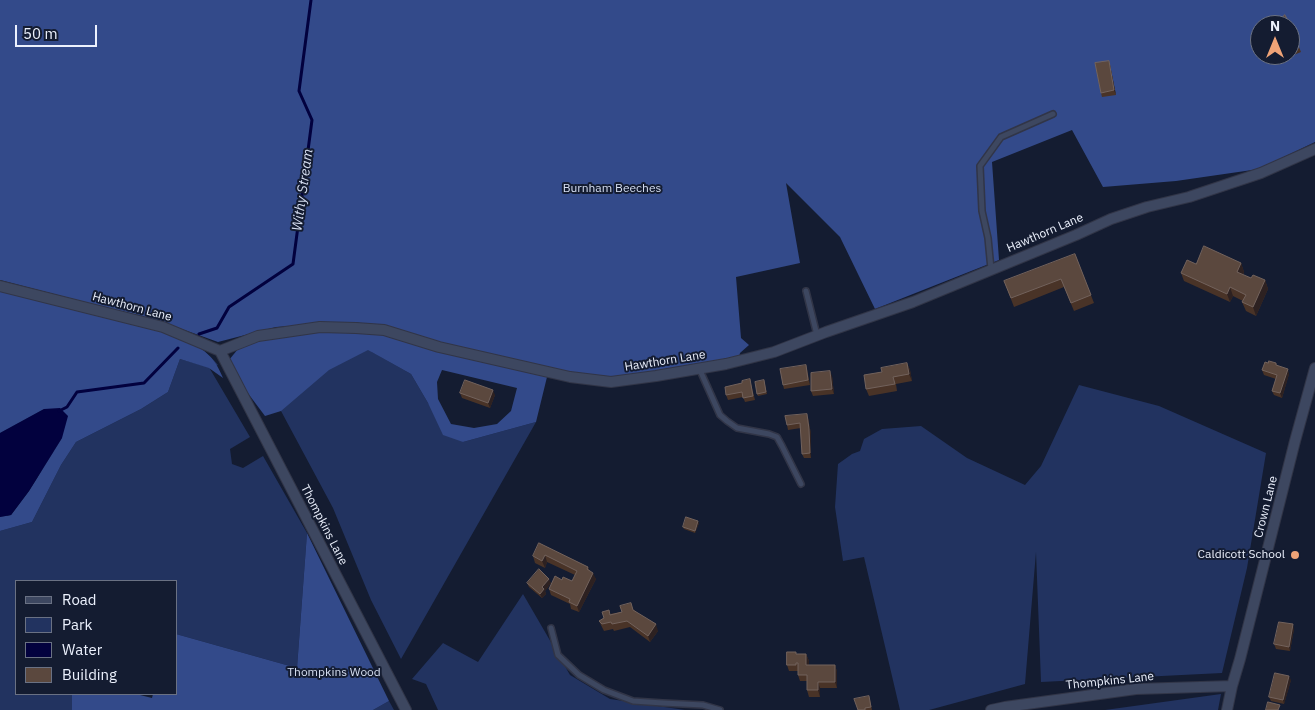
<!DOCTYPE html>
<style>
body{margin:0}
#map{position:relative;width:1315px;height:710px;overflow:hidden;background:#141c31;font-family:"IBM Plex Sans",sans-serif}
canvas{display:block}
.legend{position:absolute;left:15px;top:580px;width:162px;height:115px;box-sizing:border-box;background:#141c31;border:1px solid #6a7183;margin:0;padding:6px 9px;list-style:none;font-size:15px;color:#ecf1fd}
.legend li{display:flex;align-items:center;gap:10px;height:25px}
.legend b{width:25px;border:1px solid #6a7183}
.north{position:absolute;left:1250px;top:15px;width:50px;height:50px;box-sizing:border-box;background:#141c31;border:1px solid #6a7183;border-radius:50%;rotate:0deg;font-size:14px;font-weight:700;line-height:20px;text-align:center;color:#ecf1fd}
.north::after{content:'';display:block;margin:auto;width:18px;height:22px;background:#efa377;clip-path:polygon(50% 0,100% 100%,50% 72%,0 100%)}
.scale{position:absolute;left:15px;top:25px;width:82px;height:22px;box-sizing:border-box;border:2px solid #ecf1fd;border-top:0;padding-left:6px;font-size:15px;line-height:18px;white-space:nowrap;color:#ecf1fd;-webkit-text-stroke:4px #141c31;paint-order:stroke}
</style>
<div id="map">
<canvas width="1315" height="710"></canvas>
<ul class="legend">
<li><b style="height:6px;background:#3d4760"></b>Road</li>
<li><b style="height:14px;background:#223360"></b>Park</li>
<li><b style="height:14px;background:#02013e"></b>Water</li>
<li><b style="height:14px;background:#5b483e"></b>Building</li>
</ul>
<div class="north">N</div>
<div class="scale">50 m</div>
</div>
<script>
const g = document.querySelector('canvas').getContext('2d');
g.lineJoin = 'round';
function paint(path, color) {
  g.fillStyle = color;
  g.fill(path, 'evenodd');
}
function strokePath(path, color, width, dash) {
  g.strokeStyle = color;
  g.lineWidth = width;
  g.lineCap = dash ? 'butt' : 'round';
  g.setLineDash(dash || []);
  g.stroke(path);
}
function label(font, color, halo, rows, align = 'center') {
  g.font = font + ' "IBM Plex Sans",sans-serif';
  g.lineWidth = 4;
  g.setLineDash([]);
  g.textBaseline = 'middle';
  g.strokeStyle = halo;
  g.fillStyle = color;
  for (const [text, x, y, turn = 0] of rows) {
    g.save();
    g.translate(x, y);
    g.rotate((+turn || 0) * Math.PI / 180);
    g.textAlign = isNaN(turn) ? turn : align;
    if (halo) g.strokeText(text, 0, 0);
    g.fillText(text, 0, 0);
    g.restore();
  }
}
paint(new Path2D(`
 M0,291L182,337C195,345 209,353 218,365L210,369L250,437L230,449L232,464L243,468L263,456L307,533L297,668L176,634V581H16V694H72V710H0V531L32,522L61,465L76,442L141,409L168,392L180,359L208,367L178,352L90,409L0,524Z
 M359,331L372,352L411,374L428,403L463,442L536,422L401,659L371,600L333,508L281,411L273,409Z
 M1079,385L1159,406L1266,453L1247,568L1222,673L1041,682L1036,552L1025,684L929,710H900L864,557L843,561L835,507L838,464L852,454L860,451L864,439L882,429L921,426L967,458L1025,485L1041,466Z
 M523,594L570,675L610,699L685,710H438L426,684L412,679L443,643L478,662Z
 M1221,694L1218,710H1105Z
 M389,701L394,710H373Z`), '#223360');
paint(new Path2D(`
 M0,0H1315V142L1259,169L1176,181L1103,187L1072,130L992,162L999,260L875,309L840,237L786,183L800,263L736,277L741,338L749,345L740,353L739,357L627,379L568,373L447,345L386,326L351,322L276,327L218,342L165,323L0,280ZM1260,25H1290V55H1260Z
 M0,291L182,337C203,349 214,355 223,378L209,368L180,359L168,392L141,409L76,442L61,465L32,522L0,531V517L11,515L29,491L62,438L44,409L0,433Z
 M359,331L387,335L547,377L536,422L463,442L443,435L428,403L411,374L368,350L329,370L281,411L265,416L244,388L229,360L238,349L250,343L293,333ZM442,370L517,388L511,411L497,424L474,428L451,424L438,399L437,382Z
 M307,533L389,701L373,710H72V694H136L152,698L153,694H176V634L297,668Z`), '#334a8a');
paint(new Path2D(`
 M60,408L68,416L62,438L29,491L11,515L0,517V433L44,409Z`), '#02013e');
strokePath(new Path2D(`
 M199,334L217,328L229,307L293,264L312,120L299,91L311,0
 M59,411L67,407L77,392L144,383L178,348`), '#02013e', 3);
const service = new Path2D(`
 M991,269L988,238L982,211L980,166L1001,137L1053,114
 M806,291L817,335
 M699,368L720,415L727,421L737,428L769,434L777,437L782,446L801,484
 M551,628L558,655L579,675L604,690L633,701L663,703L703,705L720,710`);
const minor = new Path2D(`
 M0,286L163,327L220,351L258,336L320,327L356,328L384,330L439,347L570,377L611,382L656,376L726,364L774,352L826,332L913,302L1076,235L1111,219L1147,207L1189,197L1261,173L1315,149
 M220,351L406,710
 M991,710L1005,707L1136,689L1232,686
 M1227,710L1232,686L1240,659L1295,441L1315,368`);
strokePath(service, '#313547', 8);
strokePath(minor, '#313547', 12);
strokePath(service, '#3d4760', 5);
strokePath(minor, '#3d4760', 10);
paint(new Path2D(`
 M1290,25L1301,52L1289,57L1288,55H1290Z
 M1109,61L1110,65L1116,95L1102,97L1101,93Z
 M1075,254L1094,303L1074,311L1064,287L1014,307L1004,281Z
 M1241,263L1244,272L1243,275L1251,278L1265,280L1268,289L1256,316L1246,311L1242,302L1243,301L1233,296L1230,302L1184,281L1181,273L1196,264Z
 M907,363L910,370L912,381L896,384L897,391L869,396L866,389L882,372Z
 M1268,363H1276L1277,366L1289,374L1282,398L1274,395L1272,391L1276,379L1264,375L1262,370Z
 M806,365L807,369L810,385L784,389L783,385Z
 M832,376L834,394L813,396L811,391Z
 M764,380L767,394L758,396L757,394Z
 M751,384L755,400L745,402L743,397L728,400L726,395Z
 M460,393L495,395L490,408L462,398Z
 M808,418L811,434V458H804L802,454L801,428L788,430L787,425Z
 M699,523L695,533L684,529L683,527Z
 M539,543L588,567L589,570L596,579L579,612L571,609L570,604L551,595L549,589L562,580L572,581L575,575L547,562L545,568L535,563L533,556Z
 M527,583H551L545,591L546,594L542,598L529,587Z
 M609,610L610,614L634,610L658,631L650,642L630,627L614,631L613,629L604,631L599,621L604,618Z
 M1294,629L1290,651L1276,649L1274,644Z
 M797,654H806L809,661V665H835L837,672V688H820V697H809L807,690V681H800L798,675V671H789L787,665Z
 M1291,680L1284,704L1271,701L1269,697Z
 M870,700L872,710H858Z`), '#493327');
paint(new Path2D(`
 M1109,61L1110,65L1116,95L1114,90Z
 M1241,263L1244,272L1240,280L1237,272Z
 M1265,280L1268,289L1256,316L1253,307Z
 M1230,287L1233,296L1230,302L1227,294Z
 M907,363L910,370L912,381L909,374Z
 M1288,369L1289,374L1282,398L1280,393Z
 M830,371L832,376L834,394L832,389Z
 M493,390L495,395L490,408L488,403Z
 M807,414L808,418L811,434V458L810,453Z
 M698,521L699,523L695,533V531Z
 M545,555L547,562L545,568L542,561Z
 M593,573L596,579L579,612L577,606Z
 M549,579L551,583L545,591L546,594L542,598L540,594L542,587Z
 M656,624L658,631L650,642L648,636Z
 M1293,624L1294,629L1290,651L1289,647Z
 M806,654L809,661V672L806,665Z
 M835,665L837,672V688L835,682Z
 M1289,676L1291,680L1284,704L1283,700Z
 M818,682L820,688V697L818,690Z`), '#2d2121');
const building = new Path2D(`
 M1285,15L1290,25H1275V24Z
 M1290,25L1299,47L1290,51Z
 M1109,61L1114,90L1101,93L1095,63Z
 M1204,246L1241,263L1237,272L1251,278L1253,275L1265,280L1253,307L1242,302L1246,295L1230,287L1227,294L1181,273L1187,260L1196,264Z
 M1075,254L1091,295L1071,303L1061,279L1011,298L1004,281Z
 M1269,361L1276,363V365L1288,369L1280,393L1272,391L1277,375L1262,370L1265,362L1268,363Z
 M907,363L909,374L893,377L895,384L866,389L864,375L882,372L881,368Z
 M806,365L808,380L783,385L780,369Z
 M830,371L832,389L811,391V373Z
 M750,379L753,396L743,398L742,392L726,395L725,387L742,383V381Z
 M465,380L493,390L488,403L460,393Z
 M764,380L766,392L757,394L755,382Z
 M807,414L809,429L810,453L802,454L800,423L787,425L785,416Z
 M686,517L698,521L695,531L683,527Z
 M539,543L588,567L587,569L593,573L577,606L569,602L570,599L549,589L555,576L562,580L563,577L572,581L577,571L545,555L542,561L533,556Z
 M539,569L549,579L542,587L544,589L540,594L527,583Z
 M631,603L633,610L656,624L648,636L627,621L612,624L611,622L602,624L599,621L604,618L602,612L609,610L610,615L622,612L620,606Z
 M1279,622L1293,624L1289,647L1274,644Z
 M787,652H796V654H806V665H835V682H818V690H807V675H798V663H796V665H787Z
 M1275,673L1289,676L1283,700L1269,697Z
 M869,696L871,707L865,708V710H858L854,699Z
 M1268,702L1280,705L1278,710H1266Z`);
paint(building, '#5b483e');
strokePath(building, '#72625c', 1);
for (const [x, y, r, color] of [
 [1295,555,5,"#efa377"]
]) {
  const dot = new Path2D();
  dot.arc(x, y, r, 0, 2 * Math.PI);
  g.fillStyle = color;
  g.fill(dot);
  strokePath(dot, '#141c31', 2);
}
label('12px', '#d6dff2', '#141c31', [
 ["Burnham Beeches",612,189],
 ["Thompkins Wood",334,673]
]);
label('12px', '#ecf1fd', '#141c31', [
 ["Hawthorn Lane",1045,233,-23],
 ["Hawthorn Lane",132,307,15],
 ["Hawthorn Lane",665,361,-9],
 ["Crown Lane",1266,507,-76],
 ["Thompkins Lane",324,525,63],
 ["Thompkins Lane",1110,681,-6]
]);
label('12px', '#ecf1fd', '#141c31', [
 ["Caldicott School",1285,555]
], 'right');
label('italic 14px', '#d6def1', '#141c31', [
 ["Withy Stream",303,190,-82]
]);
</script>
